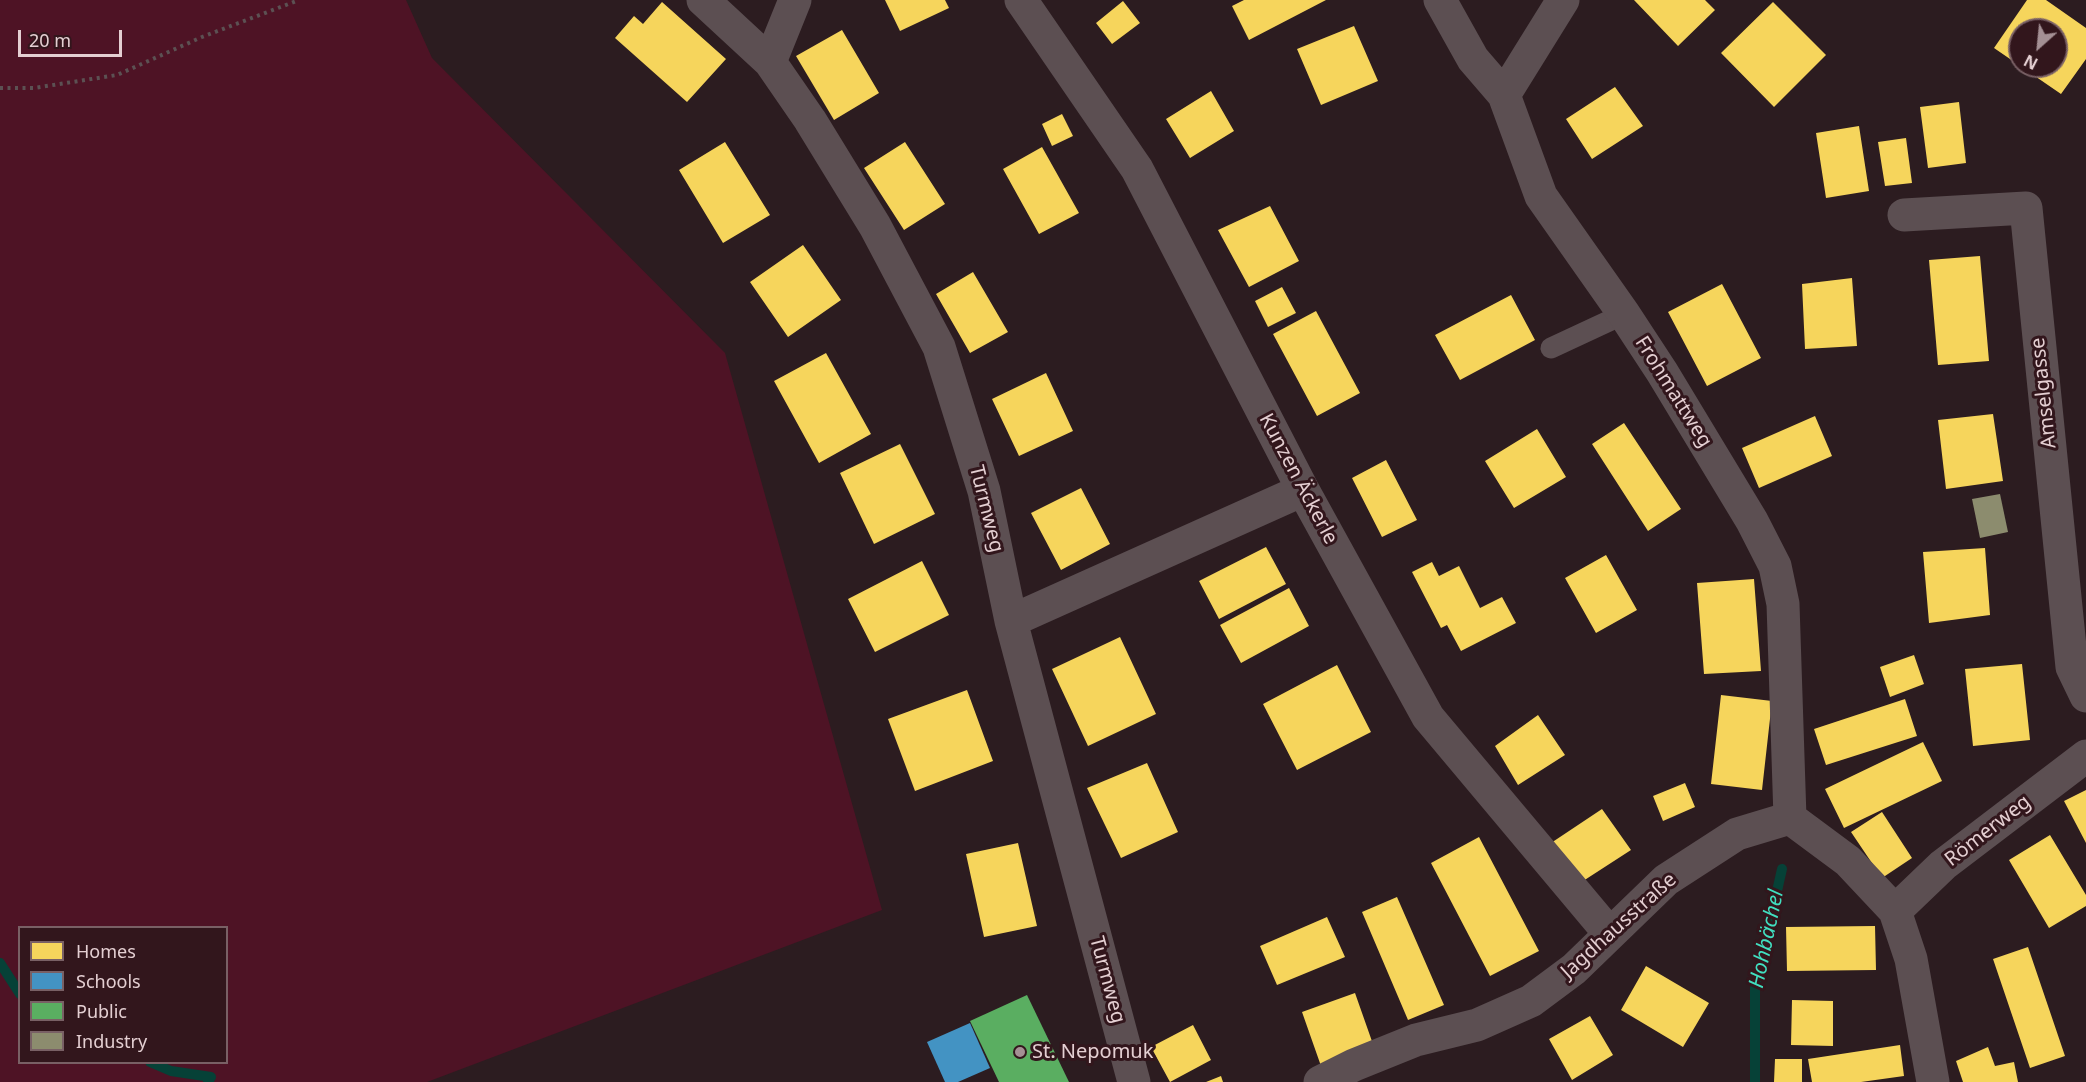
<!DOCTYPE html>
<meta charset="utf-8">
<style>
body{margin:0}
#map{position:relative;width:2086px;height:1082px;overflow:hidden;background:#2c1c20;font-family:"Noto Sans",sans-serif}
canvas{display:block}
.legend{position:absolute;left:18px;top:926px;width:210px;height:138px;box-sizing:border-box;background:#32161c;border:2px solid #796065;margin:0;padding:8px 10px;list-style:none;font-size:18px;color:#e4cfd2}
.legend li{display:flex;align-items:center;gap:12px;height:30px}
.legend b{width:30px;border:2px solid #796065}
.north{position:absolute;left:2008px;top:18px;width:60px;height:60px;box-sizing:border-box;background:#32161c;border:2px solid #796065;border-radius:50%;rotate:207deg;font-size:16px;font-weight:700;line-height:24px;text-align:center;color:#e4cfd2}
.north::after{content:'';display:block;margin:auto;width:21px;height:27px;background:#a49094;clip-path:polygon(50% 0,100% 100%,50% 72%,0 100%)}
.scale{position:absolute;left:18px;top:30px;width:104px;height:27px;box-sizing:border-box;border:3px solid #e4cfd2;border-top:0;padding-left:8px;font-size:18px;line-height:21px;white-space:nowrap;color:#e4cfd2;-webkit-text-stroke:4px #32161c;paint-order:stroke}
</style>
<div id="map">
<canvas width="2086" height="1082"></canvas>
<ul class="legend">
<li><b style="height:16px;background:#f6d55c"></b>Homes</li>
<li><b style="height:16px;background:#4393c3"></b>Schools</li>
<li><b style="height:16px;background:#5aae61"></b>Public</li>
<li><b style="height:16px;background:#8c8c6e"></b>Industry</li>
</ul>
<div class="north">N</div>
<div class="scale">20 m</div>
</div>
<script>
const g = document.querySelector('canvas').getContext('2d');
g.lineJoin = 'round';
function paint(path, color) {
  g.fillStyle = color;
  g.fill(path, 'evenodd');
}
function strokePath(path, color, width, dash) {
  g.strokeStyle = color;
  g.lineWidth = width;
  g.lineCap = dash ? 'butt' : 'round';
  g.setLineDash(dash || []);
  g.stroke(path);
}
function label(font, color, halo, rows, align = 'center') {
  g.font = font + ' "Noto Sans",sans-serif';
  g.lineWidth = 6;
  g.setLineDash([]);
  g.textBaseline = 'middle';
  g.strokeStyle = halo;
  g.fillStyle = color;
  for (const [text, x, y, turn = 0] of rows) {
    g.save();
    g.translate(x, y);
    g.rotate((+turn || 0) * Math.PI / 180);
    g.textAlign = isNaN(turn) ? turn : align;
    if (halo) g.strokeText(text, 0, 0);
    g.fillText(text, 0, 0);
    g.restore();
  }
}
paint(new Path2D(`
 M0,0H406L432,58L725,353L882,910L427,1082H0ZM20,928H226V1062H20Z`), '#4e1325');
paint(new Path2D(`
 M885,0H945L949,8L900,31Z
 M1244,0H1326L1249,40L1232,6Z
 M1634,0H1705L1715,10L1678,46Z
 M2027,0H2046L2086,28V59L2061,94L1994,48ZM2020,30H2056V66H2020Z
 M1123,1L1140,23L1112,44L1096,23Z
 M662,2L726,59L687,102L615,38L634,16L643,24Z
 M1773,2L1826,55L1774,107L1721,53Z
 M1354,26L1378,81L1321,105L1297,49Z
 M842,30L879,93L834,120L796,56Z
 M1615,87L1643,126L1592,159L1566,119Z
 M1211,91L1234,131L1190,158L1166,119Z
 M1959,102L1966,163L1928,168L1920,107Z
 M1062,114L1073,136L1052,146L1042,124Z
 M1859,126L1869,191L1826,198L1816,133Z
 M1906,138L1912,183L1885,186L1878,142Z
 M725,142L770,215L723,243L679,170Z
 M905,142L945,204L904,230L864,168Z
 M1042,147L1079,213L1039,234L1003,169Z
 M1270,206L1299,261L1249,287L1218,230Z
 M803,245L841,300L788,337L750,282Z
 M1980,256L1989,361L1938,365L1929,260Z
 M973,272L1008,332L970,353L936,294Z
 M1852,278L1857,346L1805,349L1802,284Z
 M1722,284L1761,358L1707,386L1668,312Z
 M1282,287L1296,313L1268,327L1255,301Z
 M1511,295L1535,340L1460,380L1435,335Z
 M1316,311L1360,393L1317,416L1273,334Z
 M826,353L871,434L819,463L774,381Z
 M1046,373L1073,431L1019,456L992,399Z
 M1993,414L2003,481L1946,489L1938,420Z
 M1815,416L1832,456L1759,488L1742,448Z
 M1624,423L1681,509L1648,531L1592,444Z
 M1537,429L1566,477L1514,508L1485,461Z
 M900,444L935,514L874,544L840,473Z
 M1386,460L1417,520L1382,537L1352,478Z
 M1081,488L1110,544L1061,570L1031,513Z
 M1266,547L1286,584L1219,619L1199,581Z
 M1985,548L1990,615L1929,623L1923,552Z
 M1606,555L1637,610L1596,633L1565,578Z
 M922,561L949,615L875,652L848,599Z
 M1432,562L1439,576L1459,566L1480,608L1502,597L1516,623L1461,651L1447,625L1441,628L1412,572Z
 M1754,579L1761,671L1704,674L1697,583Z
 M1289,588L1309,626L1241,663L1220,625Z
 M1120,637L1156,714L1088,746L1052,669Z
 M1914,655L1924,684L1890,697L1880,667Z
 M2022,664L2030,740L1973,746L1965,669Z
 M1337,665L1371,732L1297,770L1263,704Z
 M967,690L993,761L915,791L888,719Z
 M1721,695L1772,701L1762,790L1711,784Z
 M1905,699L1917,736L1826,765L1814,729Z
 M1538,715L1565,755L1518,785L1495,746Z
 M1923,742L1942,781L1844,828L1825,789Z
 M1147,763L1178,832L1121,858L1087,788Z
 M1685,783L1695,807L1663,821L1653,796Z
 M2086,790V843L2064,801Z
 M1602,809L1631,850L1580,883L1551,843Z
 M1882,812L1912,858L1882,878L1851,832Z
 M2050,835L2086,895V906L2049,928L2009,860Z
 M1479,837L1539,951L1490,976L1431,863Z
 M1018,843L1037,926L984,937L966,854Z
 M1397,897L1444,1005L1408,1020L1362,912Z
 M1327,917L1345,957L1277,985L1260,946Z
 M1875,926L1876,970L1787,971L1786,927Z
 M2028,947L2065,1056L2030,1068L1993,959Z
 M1646,966L1709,1003L1683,1047L1621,1010Z
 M1355,993L1374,1047L1321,1066L1302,1012Z
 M1792,1000L1833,1001V1046L1791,1045Z
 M1590,1016L1613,1055L1572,1080L1549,1039Z
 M1193,1025L1211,1060L1170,1082L1151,1047Z
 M1900,1045L1904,1076L1861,1082H1812L1808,1059Z
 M1988,1047L1995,1066L2014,1062L2018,1082H1963L1956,1061Z
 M1775,1059H1802V1082H1774Z
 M1221,1076L1223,1082H1206Z`), '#f6d55c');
paint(new Path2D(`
 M970,1023L990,1068L958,1082H945L927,1042Z`), '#4393c3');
paint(new Path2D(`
 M1027,995L1069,1082H999L970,1021Z`), '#5aae61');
paint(new Path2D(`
 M2000,494L2008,532L1980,538L1972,499Z`), '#8c8c6e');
strokePath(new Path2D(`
 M0,963L20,994
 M150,1062L171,1071L211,1077L208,1082
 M1755,1082V988L1782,869`), '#064137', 10);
strokePath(new Path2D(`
 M0,88H34L117,75L202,37L299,0`), '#5c5153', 4, [3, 4.5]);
strokePath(new Path2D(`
 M1551,348L1624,314`), '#5c4f52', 21);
strokePath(new Path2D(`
 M703,0L770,62L810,120L875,226L939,347L984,491L1011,621L1134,1082
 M1021,0L1137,169L1303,490L1428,717L1610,934
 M1440,0L1473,59L1504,95
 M1563,0L1504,95L1541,196L1624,314L1662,372L1752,521L1775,566L1783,604L1790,818
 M770,62L795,0
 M1904,215L2026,208L2072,667L2086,696
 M1011,621L1303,490
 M1790,818L1848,861L1895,911L1911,959L1933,1082
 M1895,911L1943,865L2086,756
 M1320,1082L1354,1065L1416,1040L1477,1025L1531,1001L1574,969L1666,880L1737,834L1790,818`), '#5c4f52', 33);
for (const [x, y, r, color] of [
 [1020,1052,6,"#a49094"]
]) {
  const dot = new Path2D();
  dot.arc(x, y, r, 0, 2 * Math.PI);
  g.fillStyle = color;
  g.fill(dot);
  strokePath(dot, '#32161c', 2);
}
label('20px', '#e4cfd2', '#32161c', [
 ["Frohmattweg",1673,392,58],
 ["Amselgasse",2044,393,-96],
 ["Kunzen Äckerle",1298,479,62],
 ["Turmweg",986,509,76],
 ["Römerweg",1988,831,-38],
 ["Jagdhausstraße",1619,926,-42],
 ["Turmweg",1107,980,75]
]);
label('20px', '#e4cfd2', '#32161c', [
 ["St. Nepomuk",1032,1052]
], 'left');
label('italic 21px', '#41dfc0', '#32161c', [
 ["Hohbächel",1767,939,-78]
]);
</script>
